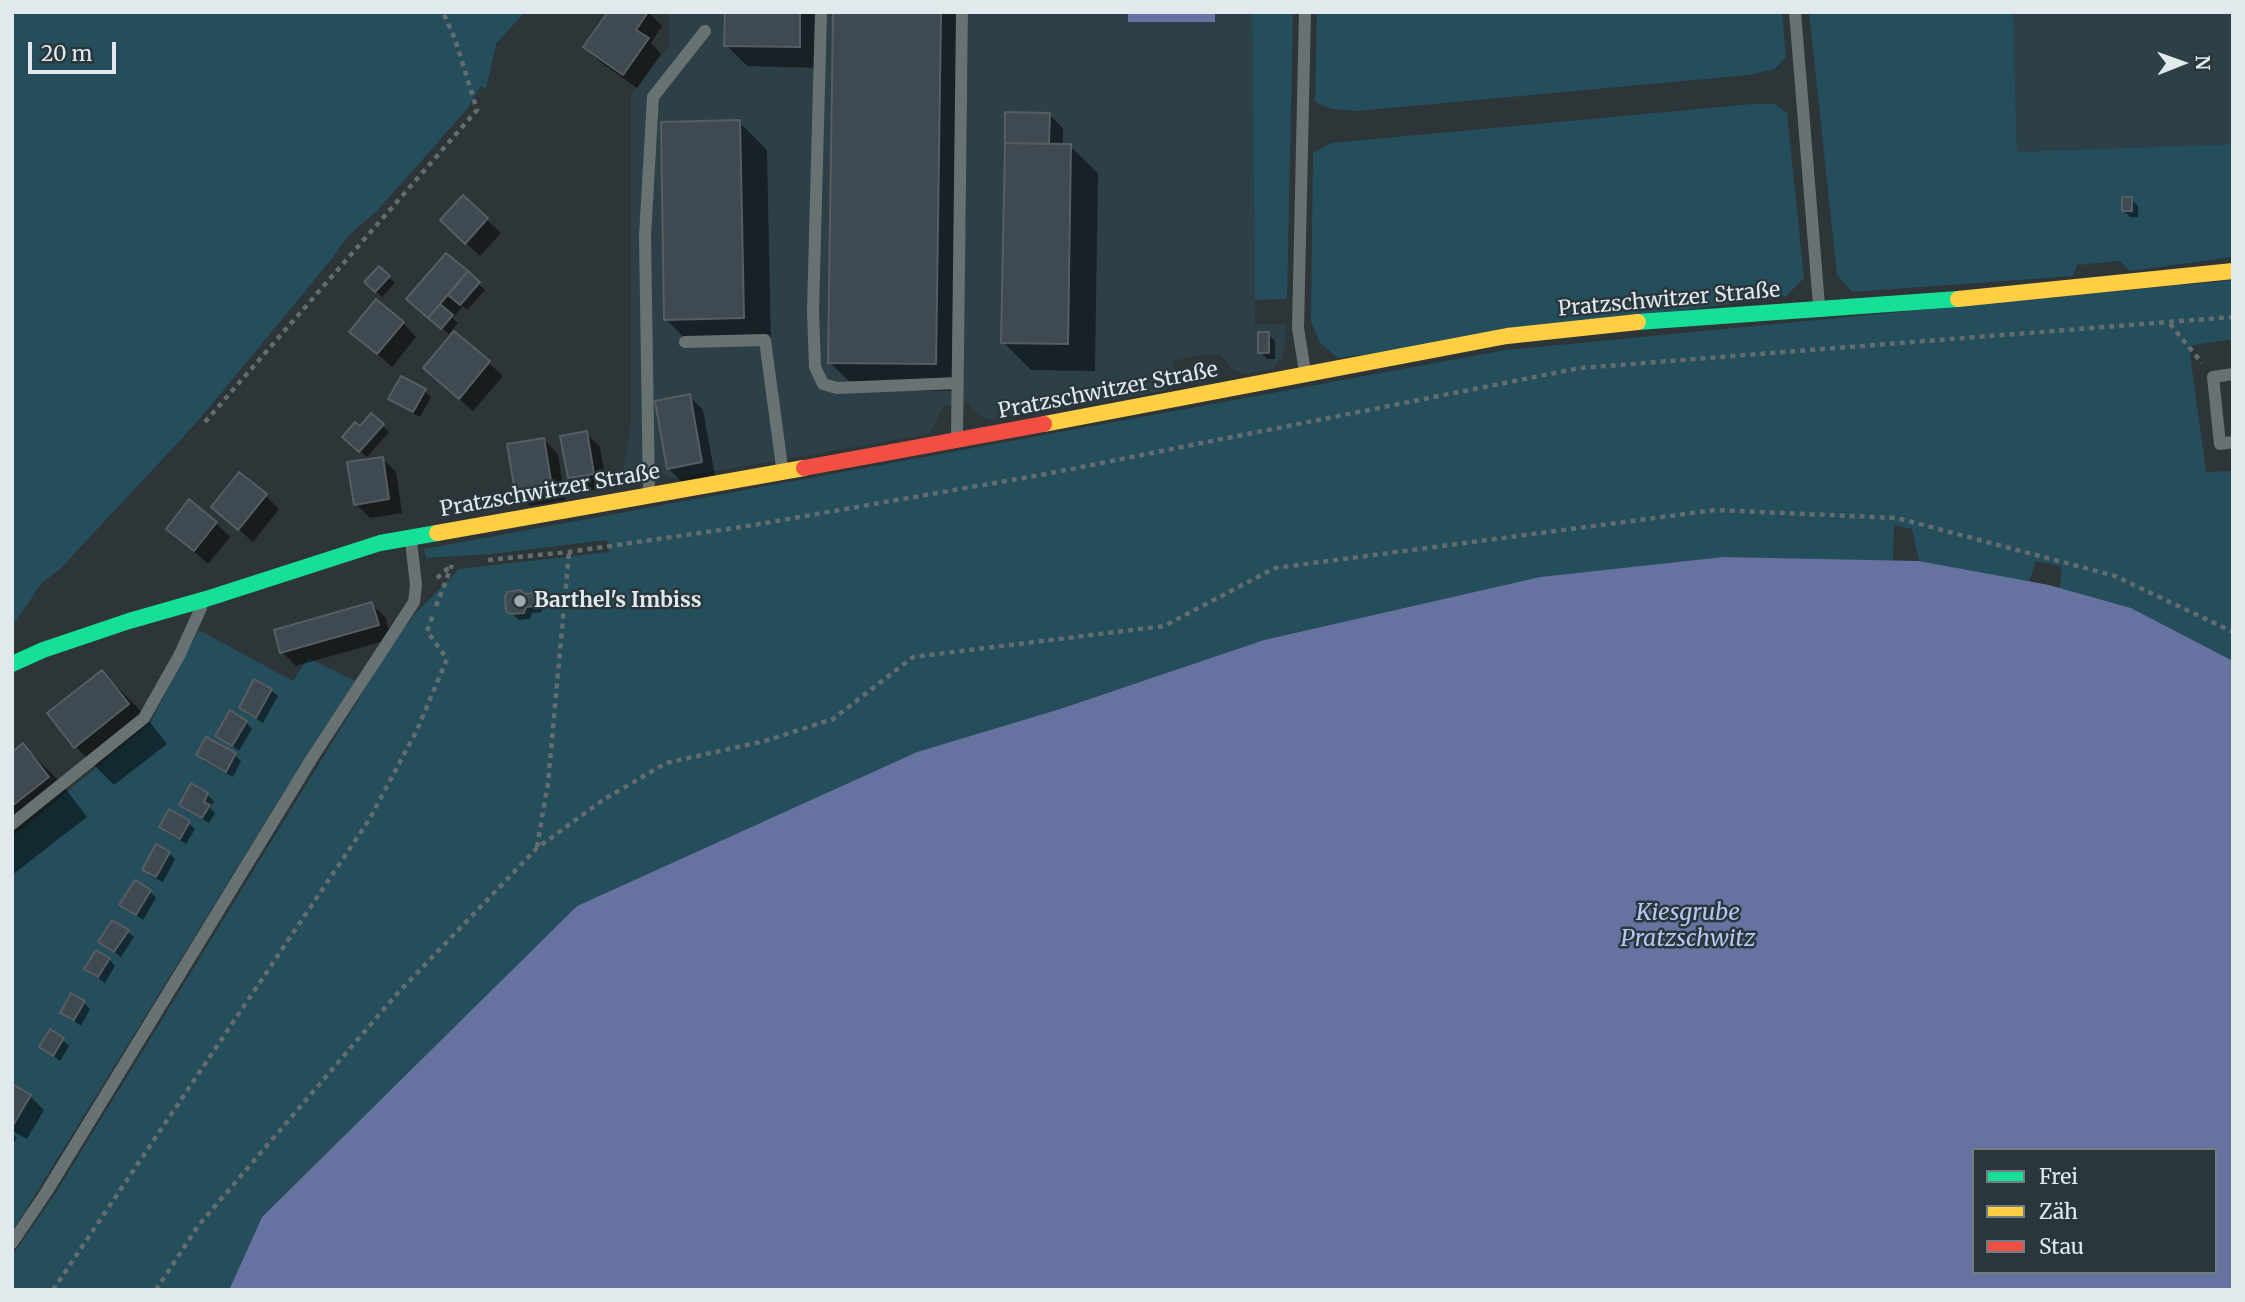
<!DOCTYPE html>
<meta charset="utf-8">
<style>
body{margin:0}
#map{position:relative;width:2245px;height:1302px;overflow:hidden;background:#2d3538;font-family:Merriweather,serif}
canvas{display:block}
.frame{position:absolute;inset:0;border:14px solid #e1e9ec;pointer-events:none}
.legend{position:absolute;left:1972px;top:1148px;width:245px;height:126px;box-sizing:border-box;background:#29373c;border:2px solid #737e82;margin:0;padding:9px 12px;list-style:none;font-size:21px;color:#e1e9ec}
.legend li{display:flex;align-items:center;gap:14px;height:35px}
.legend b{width:35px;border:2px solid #737e82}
.north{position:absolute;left:2147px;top:28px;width:70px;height:70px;-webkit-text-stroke:5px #29373c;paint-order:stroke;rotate:89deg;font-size:19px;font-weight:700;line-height:28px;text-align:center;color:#e1e9ec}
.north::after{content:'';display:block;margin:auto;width:24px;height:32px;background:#e1e9ec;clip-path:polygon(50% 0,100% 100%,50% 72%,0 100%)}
.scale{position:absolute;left:28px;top:42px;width:88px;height:32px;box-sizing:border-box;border:4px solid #e1e9ec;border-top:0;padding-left:9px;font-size:21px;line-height:24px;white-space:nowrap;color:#e1e9ec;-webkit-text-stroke:5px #29373c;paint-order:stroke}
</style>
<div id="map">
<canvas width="2245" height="1302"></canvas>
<div class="frame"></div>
<ul class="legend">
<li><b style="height:9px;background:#16e098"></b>Frei</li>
<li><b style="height:9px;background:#ffcf43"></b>Zäh</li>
<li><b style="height:9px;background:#f24e42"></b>Stau</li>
</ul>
<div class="north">N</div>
<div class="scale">20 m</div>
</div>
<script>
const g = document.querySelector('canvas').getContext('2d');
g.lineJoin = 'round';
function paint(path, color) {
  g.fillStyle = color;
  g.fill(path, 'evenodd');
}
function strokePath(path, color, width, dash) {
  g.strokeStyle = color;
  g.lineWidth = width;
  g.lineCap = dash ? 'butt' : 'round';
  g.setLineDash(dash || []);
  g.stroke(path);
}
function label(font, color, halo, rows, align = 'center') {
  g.font = font + ' Merriweather,serif';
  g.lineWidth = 5;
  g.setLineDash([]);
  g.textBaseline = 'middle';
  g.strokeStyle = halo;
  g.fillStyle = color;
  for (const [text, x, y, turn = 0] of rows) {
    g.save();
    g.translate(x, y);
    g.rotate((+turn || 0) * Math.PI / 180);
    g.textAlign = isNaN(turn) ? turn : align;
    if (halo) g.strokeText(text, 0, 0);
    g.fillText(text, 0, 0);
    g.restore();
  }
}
paint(new Path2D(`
 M669,12H1252L1255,324H1286V344L1281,359L1273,369L1243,374L1231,368L1220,354L1195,356L1173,361L1174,374L1164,391L990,420L978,415L968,402L944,406L929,434L670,479L657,468L622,477L631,423V95L670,45Z
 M2013,12H2233V144L2017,152Z`), '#2d4048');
paint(new Path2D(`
 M12,12H525L496,44L486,89L481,86L467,109L378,210L349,235L330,261L198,421L61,568L41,584L12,627Z
 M1252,12H1293L1287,299L1255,300Z
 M1317,12H1782L1786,57L1775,69L1749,75L1357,111L1331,109L1315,102Z
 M1809,12H2013L2017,152L2233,144V257L2130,271L2120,261L2077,265L2073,276L1852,292L1837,275Z
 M1752,104H1775L1787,113L1804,278L1786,296L1338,358L1320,343L1311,322L1313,153L1331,143Z
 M2233,280V339L2189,346L2206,472L2233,471V661L2131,608L2060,588L2062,567L2036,561L2029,582L1919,561L1912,529L1894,525L1893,561L1723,557L1540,577L1264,640L1060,709L917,752L577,906L262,1217L229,1290H12V1256L55,1194L395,640L416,613L459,569L609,552L607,540L491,554L426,558L424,549L1506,350Z
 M199,630L293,681L308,658L355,681L306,756L12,1232V837L150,723Z`), '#254e5c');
paint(new Path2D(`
 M1128,12H1215V22H1128Z
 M1723,557L1919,561L2049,585L2131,608L2233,661V1290H229L262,1217L577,906L917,752L1060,709L1264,640L1540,577ZM1974,1150H2215V1272H1974Z`), '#66729f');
paint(new Path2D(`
 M610,12H648L662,26L651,43L661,54L637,88L599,61L585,47Z
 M727,12H821L820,68L747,66L726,45Z
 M835,12H961L968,20L963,391L858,390L830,363Z
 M1049,114L1063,128V145L1070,146L1098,173L1095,371L1031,370L1003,342Z
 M739,122L767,150L771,345L693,347L666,319Z
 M463,198L501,233L480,256L456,234Z
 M2131,199L2138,206V217H2130L2123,210Z
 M446,255L485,290L467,310L463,306L453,318L458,323L449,334L422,313Z
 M379,268L395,283L382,297L366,282Z
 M403,323L416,337L392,367L352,331Z
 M455,333L503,376L473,411L425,368Z
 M1268,334L1275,341V359H1267L1260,352Z
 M424,391L431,397L420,417L397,405L391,399Z
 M689,396L703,410L715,476L682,482L668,468Z
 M372,416L389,432L367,457L351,443Z
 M586,433L600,447L607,487L583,492L569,478Z
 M544,440L558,454L565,500L530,506L516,492Z
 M382,458L396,472L402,513L370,518L356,504Z
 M266,496L279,509L253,542L213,507Z
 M216,523L230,537L208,564L168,528Z
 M534,595L541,602L542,612L532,613L530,619L519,620L508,610L524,596Z
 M372,604L386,618L391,639L296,666L282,652Z
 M102,672L141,711L167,744L114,785L75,746Z
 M271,690L278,696L263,723L247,714L241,707Z
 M246,722L252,729L239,751L217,735Z
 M23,745L62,784L87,817L12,875V754Z
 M198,754L235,755L241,761L233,777L204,761Z
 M207,795L214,801L210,808L215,813L209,823L188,811L181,805Z
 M188,823L195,829L186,844L168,833L161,826Z
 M169,853L175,859L163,882L150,876L144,869Z
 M150,891L156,898L143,920L121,905Z
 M127,931L134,937L121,957L101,942Z
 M109,959L115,966L105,983L86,969Z
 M84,1002L90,1009L81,1026L62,1012Z
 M63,1040L69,1046L60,1061L41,1047Z
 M12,1086L30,1096L44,1110L27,1139L12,1131Z
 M12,1133L17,1138L12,1145Z`), '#0007');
const building = new Path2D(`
 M608,12H648L636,30L649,38L623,75L583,47Z
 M725,12H800V47L724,46Z
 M833,12H941L936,364L828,363Z
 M1005,112L1050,113L1049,144L1005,143Z
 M740,120L744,318L664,320L661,122Z
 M1005,143L1071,144L1068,344L1001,343Z
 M463,195L488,218L465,244L440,220Z
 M2122,197H2132V211H2122Z
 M446,253L468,271L428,318L406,299Z
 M379,266L390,276L375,292L364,282Z
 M468,271L480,282L460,305L448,295Z
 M376,299L404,322L377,354L349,332Z
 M440,304L453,315L441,329L428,318Z
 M454,331L490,361L459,399L423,368Z
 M1258,332H1269V353H1258Z
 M401,376L426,389L413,412L388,399Z
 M690,394L702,462L667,469L655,401Z
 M371,413L384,424L359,452L342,437L355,422L360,426Z
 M587,431L594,474L568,478L560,436Z
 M544,438L552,487L515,492L507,444Z
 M383,457L389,499L354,505L347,462Z
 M239,472L267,494L238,530L211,507Z
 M189,499L217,522L194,551L166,529Z
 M521,590L524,594L535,593L536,606L526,607L524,613L511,614L506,611L505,597L507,592Z
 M372,602L379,625L280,653L274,630Z
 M102,670L129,704L74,748L47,713Z
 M254,679L272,689L256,718L239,708Z
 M230,710L247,721L232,746L215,736Z
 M206,737L236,753L226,772L196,755Z
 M23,743L49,777L12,806V752Z
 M191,783L208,793L204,802L210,805L202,818L179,805Z
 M169,809L190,821L180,839L159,827Z
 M156,844L170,852L156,877L142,870Z
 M135,880L151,890L136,915L119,905Z
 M112,920L129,930L114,952L98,942Z
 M96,950L110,958L98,977L84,969Z
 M71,993L85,1001L74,1020L60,1013Z
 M50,1029L64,1038L53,1056L39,1047Z
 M12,1084L31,1095L12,1127Z`);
paint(building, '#3e4951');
strokePath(building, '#575d60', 2);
strokePath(new Path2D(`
 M2170,324L2202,363
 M205,422L477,110L455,39L443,12
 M488,560L569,552L748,526L1046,474L1580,368L2233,317
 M437,578L452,565
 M436,606L452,565
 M537,847L548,783L569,552
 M53,1290L369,820L417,730L447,659L427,631L433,615
 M156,1290L198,1226L395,996L537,848L603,800L666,763L765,741L833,719L913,657L1164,626L1275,568L1715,510L1897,518L2115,576L2233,632`), '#646c6e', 4.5, [5, 5]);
strokePath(new Path2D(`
 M821,12L813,311L815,367L823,384L837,388L958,383
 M1795,12L1819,305
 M685,342L765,340L782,467
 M1305,372L1298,328L1305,12
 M2233,374L2213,377L2220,444L2233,442
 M957,437L962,12
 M649,493L645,236L653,97L705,31
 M12,824L144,718L179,656L201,608
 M12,1243L47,1191L312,758L414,602L416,585L411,541`), '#687273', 12);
strokePath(new Path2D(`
 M1638,322L1958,299
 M12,664L43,650L129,621L206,599L380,543L437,533`), '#16e098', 16);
strokePath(new Path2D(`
 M1958,299L2233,271
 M1044,424L1507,336L1638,322
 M437,533L804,468`), '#ffcf43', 16);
strokePath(new Path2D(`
 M804,468L1044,424`), '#f24e42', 16);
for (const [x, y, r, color] of [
 [520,601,7,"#a2aaad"]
]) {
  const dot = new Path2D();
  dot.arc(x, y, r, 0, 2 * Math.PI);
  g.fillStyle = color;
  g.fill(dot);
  strokePath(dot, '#29373c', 2.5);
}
label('21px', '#e1e9ec', '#29373c', [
 ["Pratzschwitzer Straße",1669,300,-5],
 ["Pratzschwitzer Straße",1108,391,-11],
 ["Pratzschwitzer Straße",550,491,-10]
]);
label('bold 21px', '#e1e9ec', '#29373c', [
 ["Barthel's Imbiss",534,601]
], 'left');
label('italic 23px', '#b9c5f2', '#29373c', [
 ["Kiesgrube",1688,913],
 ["Pratzschwitz",1688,939]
]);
</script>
